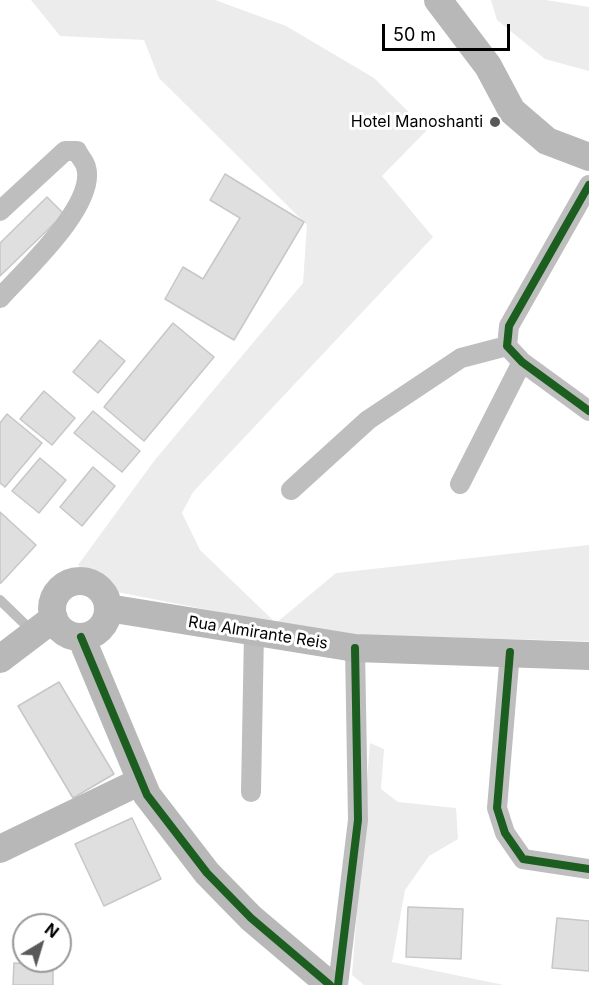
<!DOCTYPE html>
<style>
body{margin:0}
#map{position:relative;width:589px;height:985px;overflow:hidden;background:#fff;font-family:Inter,sans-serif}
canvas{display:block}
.north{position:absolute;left:12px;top:913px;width:60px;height:60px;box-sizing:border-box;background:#fff;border:2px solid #999;border-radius:50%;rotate:38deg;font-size:16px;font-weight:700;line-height:24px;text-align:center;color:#000}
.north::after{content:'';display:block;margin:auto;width:21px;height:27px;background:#595959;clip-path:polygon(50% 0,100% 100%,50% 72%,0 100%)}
.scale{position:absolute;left:382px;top:24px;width:128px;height:27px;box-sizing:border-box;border:3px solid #000;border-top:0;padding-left:8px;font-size:18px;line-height:21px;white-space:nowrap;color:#000;-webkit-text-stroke:4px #fff;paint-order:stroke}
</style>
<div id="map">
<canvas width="589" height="985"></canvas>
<div class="north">N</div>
<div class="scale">50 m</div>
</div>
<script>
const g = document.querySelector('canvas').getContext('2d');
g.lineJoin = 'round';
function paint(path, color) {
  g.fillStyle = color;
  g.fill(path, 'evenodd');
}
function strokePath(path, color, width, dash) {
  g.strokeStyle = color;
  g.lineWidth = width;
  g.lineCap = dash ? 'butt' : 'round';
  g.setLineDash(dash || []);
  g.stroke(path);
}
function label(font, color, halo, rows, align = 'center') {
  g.font = font + ' Inter,sans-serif';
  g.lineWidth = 6;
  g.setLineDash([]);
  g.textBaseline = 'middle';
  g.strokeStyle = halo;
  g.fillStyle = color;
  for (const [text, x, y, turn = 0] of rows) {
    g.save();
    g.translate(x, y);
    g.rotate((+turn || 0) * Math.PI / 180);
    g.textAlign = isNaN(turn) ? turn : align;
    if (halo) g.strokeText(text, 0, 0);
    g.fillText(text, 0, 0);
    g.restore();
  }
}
paint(new Path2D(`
 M31,0H215L286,26L374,78L427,130L382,176L433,237L193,492L182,513L200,550L276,623L336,573L589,545V641L336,635L117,592L78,565L154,461L303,283L307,225L159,78L144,40L60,36Z
 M491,0H546L589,7V71L545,59L497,20Z
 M370,743L384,749L381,789L398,802L456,808L458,839L429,856L405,890L392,962L504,985H364L352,975Z`), '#ececec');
const building = new Path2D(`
 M225,174L304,222L234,340L165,299L183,267L203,279L240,218L210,200Z
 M47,197L64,214L0,276V243Z
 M173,323L214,357L144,441L104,407Z
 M100,340L125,361L98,393L73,372Z
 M44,391L75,418L52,445L20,419Z
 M93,411L140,451L122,472L74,433Z
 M7,414L42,443L5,487L0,483V423Z
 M40,458L66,480L39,513L12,491Z
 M93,467L115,486L82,526L60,507Z
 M0,512L36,545L1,583H0Z
 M59,682L114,774L73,798L18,706Z
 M132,818L161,879L104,906L75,844Z
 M408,907L463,909L461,959L406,957Z
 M557,918L589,921V971L552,968Z
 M14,963L53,965V985H13Z`);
paint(building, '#dfdfdf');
strokePath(building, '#c7c7c7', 1.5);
strokePath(new Path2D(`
 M0,600L33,632`), '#bebebe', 10);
strokePath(new Path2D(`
 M589,185L509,326L507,346L522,362L589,411
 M0,211L65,151H77C79,156 85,162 86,167C97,205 24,271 0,298
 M460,484L522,362
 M291,490L368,420L461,358L507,346
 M510,652L497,808L505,833L523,859L589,869
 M251,792L254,633
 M338,985L358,820L355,648`), '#bebebe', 20);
strokePath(new Path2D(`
 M438,0L488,66L512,111L547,141L589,157
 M52 609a28 28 0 1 1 56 0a28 28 0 1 1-56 0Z
 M108,608L355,648L589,656
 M81,637L147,795L207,873L251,918L330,985
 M0,659L54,618
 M0,849L141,781`), '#b8b8b8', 28);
strokePath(new Path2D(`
 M589,185L509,326L507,346L522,362L589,411
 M81,637L147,795L207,873L251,918L330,985
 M510,652L497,808L505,833L523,859L589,869
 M338,985L358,820L355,648`), '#1b5e20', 8);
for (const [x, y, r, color] of [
 [495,122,6,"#595959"]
]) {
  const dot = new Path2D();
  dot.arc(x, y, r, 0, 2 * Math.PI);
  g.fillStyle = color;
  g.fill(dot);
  strokePath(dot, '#fff', 2);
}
label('16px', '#000', '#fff', [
 ["Hotel Manoshanti",483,122]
], 'right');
label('16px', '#000', '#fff', [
 ["Rua Almirante Reis",258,633,9]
]);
</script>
